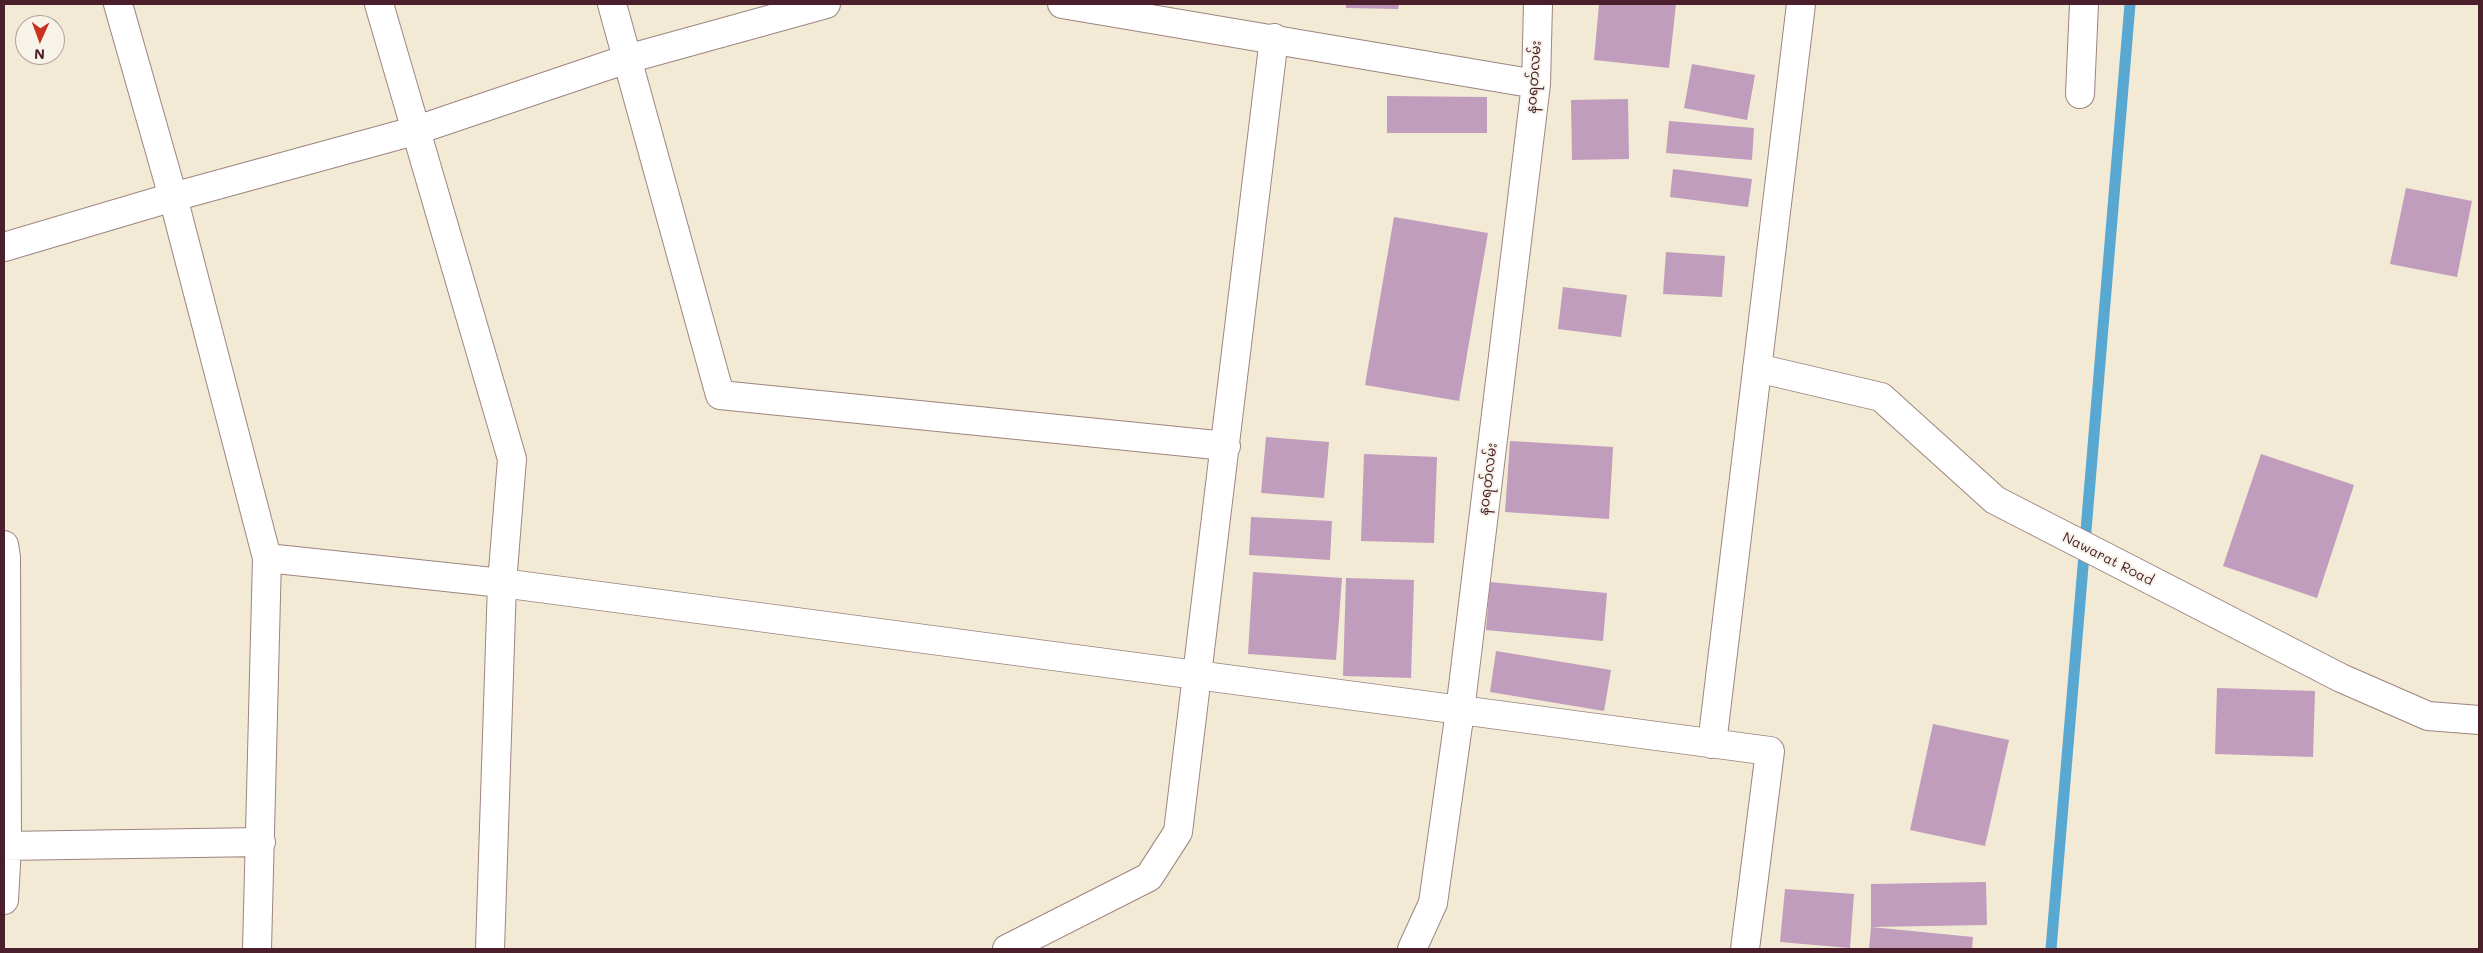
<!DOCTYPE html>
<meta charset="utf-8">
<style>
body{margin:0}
#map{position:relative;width:2483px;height:953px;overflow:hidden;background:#f2ead4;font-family:Mali,sans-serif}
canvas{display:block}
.frame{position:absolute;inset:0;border:5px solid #4a1f2b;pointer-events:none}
.north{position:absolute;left:15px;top:15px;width:50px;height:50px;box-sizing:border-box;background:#f7f3e8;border:1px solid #b29e9c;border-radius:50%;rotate:182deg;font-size:14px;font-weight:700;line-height:20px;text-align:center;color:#4a1f2b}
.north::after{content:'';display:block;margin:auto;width:18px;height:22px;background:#c8321e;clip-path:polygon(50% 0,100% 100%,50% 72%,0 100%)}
</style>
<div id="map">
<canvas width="2483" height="953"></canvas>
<div class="frame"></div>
<div class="north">N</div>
</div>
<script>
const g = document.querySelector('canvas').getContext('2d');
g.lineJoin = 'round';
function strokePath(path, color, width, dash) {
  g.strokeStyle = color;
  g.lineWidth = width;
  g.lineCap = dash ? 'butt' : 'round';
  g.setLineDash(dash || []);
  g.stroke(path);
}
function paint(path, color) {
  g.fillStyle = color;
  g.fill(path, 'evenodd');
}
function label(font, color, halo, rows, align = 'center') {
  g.font = font + ' Mali,"Noto Sans Myanmar",sans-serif';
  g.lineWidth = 4;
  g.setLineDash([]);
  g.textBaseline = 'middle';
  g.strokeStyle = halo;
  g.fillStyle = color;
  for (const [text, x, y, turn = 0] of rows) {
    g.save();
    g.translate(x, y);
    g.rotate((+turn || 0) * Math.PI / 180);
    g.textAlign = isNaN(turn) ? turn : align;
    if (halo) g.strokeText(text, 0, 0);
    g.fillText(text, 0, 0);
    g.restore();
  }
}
strokePath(new Path2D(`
 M2051,949L2130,4`), '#58a8d2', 11);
paint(new Path2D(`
 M1346,4H1399L1398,9L1346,8Z
 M1599,4H1676L1669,68L1594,60Z
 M1692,64L1755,75L1747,120L1684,108Z
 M1387,96L1487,97V133H1387Z
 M1628,99L1629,159L1572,160L1571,100Z
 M1669,121L1754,128L1752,160L1666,153Z
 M1673,169L1752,179L1748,207L1670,197Z
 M2406,188L2472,201L2457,277L2390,264Z
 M1394,217L1488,233L1459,401L1365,385Z
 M1666,252L1725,256L1722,297L1663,294Z
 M1563,287L1627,295L1621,337L1558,329Z
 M1266,437L1329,442L1324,498L1261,493Z
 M1510,441L1613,447L1609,519L1505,512Z
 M1364,454L1437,457L1434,543L1361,541Z
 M2261,454L2354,485L2317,598L2223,566Z
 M1251,517L1332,521L1330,560L1249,555Z
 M1253,572L1342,578L1336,660L1248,654Z
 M1346,578L1414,580L1411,678L1343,676Z
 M1490,582L1607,593L1603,641L1486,630Z
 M1496,651L1611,670L1604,711L1490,692Z
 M2217,688L2315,691L2313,757L2215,754Z
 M1933,724L2009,740L1985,846L1910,830Z
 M1986,882L1987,925L1871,927V884Z
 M1785,889L1854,894L1850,948L1780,942Z
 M1871,927L1973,937L1972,949H1869Z`), '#c09cbd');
const minor = new Path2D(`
 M118,4L173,197L267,558L257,949
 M379,4L512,459L502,583L490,949
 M612,4L720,395L1226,446
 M1062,4L1536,84
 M2080,94L2084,4
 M4,247L173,197L414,131L627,59L826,4
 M1757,368L1881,397L1995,500L2341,678L2428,716L2479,720
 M4,545L6,557L7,846L4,900
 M267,558L502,583L1770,751L1745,949
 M1712,744L1801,4
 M4,846L261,842
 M1007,949L1149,877L1178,832L1274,38
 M1412,949L1433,903L1460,711L1536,84L1538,4`);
strokePath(minor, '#9e8480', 30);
strokePath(minor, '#fff', 28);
label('14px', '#4a1f2b', '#f7f3e8', [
 ["နဝရတ်လမ်း",1534,77,-86],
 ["နဝရတ်လမ်း",1488,479,-83],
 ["Nawarat Road",2108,559,27]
]);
</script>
